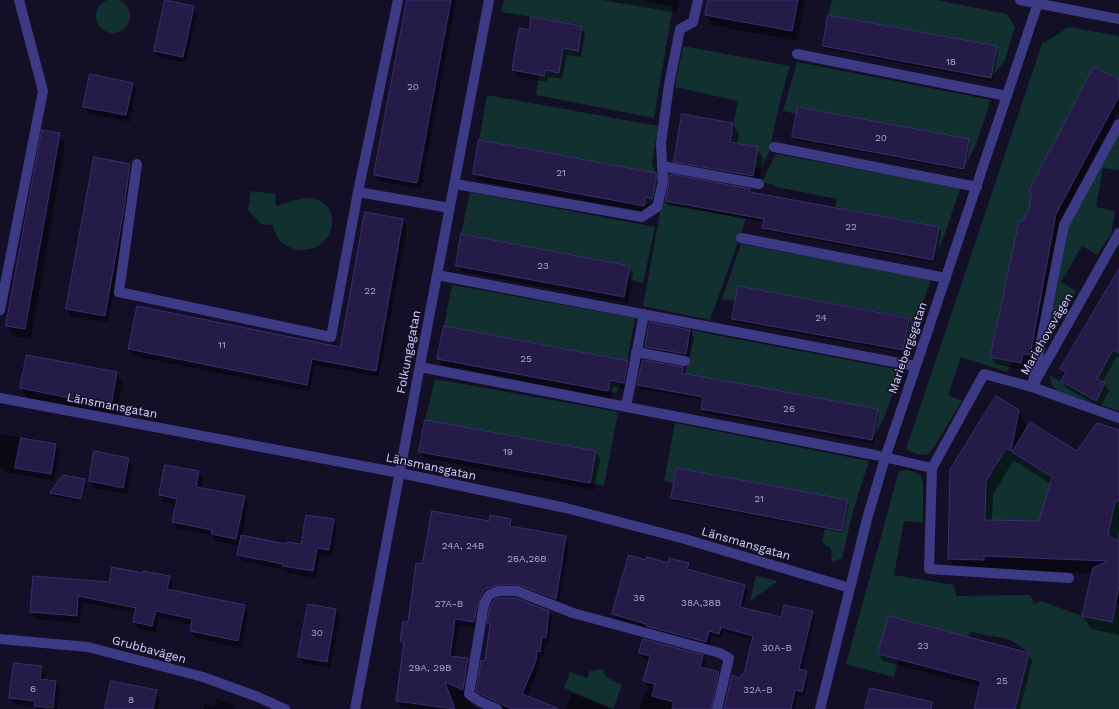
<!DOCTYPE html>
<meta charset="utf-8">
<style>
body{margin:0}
canvas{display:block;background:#130f26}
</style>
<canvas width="1119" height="709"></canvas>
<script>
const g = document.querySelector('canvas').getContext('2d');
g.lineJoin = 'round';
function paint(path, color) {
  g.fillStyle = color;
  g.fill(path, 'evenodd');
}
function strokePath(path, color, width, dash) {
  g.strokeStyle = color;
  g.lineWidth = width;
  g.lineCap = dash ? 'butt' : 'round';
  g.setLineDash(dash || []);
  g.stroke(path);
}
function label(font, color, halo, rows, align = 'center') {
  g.font = font + ' "Work Sans",sans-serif';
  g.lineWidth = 3;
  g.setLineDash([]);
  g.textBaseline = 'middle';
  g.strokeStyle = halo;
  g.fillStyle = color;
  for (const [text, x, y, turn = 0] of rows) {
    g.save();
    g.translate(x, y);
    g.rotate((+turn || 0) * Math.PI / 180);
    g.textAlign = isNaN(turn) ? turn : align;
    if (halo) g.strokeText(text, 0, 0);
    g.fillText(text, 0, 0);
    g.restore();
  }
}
paint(new Path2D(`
 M96 16a17 17 0 1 1 34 0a17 17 0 1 1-34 0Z
 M504,0H643L644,1L673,6L654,118L536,95L539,75L545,70L559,72L563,48L578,51L583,25L501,12Z
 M832,0H936L1007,14L1015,27L1005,60L991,78L997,46L828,15Z
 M1069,27L1119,36V79L1094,67L1062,127L1071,132L1057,137L1029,190L1037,195L1027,223L1019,221L1007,280L1015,294L1003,292L991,357L1012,361L1007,372L961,357L948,395L962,401L934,447L927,455L917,454L906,449L1042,44Z
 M683,46L790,66L780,101L769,152L761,168L754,167L758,147L730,142L738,101L675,87Z
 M797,62L991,100L976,144L964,169L969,139L798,107L797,114L783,111Z
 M487,95L658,126L652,164L660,181L652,203L644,206L650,172L479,140Z
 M1119,128V170L1103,168L1096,207L1115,211L1111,234L1097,255L1082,246L1061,282L1076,291L1046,345L1069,224Z
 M776,154L911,179L960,189L944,236L933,260L939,227L835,207L837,199L777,187L772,184L762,182Z
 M251,191L276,194L275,204L278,206C290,201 310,194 322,202C342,216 330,246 309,249C303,250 299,251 294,249C280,243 276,239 273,225L261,224L248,210Z
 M470,192L655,227L643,283L627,279L630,266L461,234Z
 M662,202L746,219L710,320L643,306Z
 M741,244L931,279L907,347L903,350L909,317L738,286L735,301L722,299Z
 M452,285L635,318L624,379L616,393L608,391L614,358L444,326Z
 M693,330L715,335L901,370L884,418L872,440L877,409L707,378L683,388Z
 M1113,350L1119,353V411L1057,391L1051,383L1049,375L1091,398L1096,389L1101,392L1105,384L1097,379Z
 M435,379L618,412L604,486L590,483L596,451L425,420Z
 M675,423L869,461L853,511L842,558L832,562L831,549L822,542L825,527L842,530L847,500L677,468L674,483L664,481Z
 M1006,448L1071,488L1062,522L985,520L986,480Z
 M908,470L920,475L923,483V523L904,521L894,575L954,585L956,596L1030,595L1034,604L1041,601L1082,616L1111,622L1116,603L1119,605V709H1015L1029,653L1011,640L971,632L967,637L889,616L878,654L898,660L894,677L846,664L899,471Z
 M1115,501H1119V542L1108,535Z
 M756,576L778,581L750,601Z
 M603,669L606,677L622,685L613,709L564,688L570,672L587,678L590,671Z`), '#12302f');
paint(new Path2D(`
 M408,0H456L421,189L379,181L375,175Z
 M602,0H679L677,13Z
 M709,0H804L805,1L797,41L712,25L706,15Z
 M193,7L197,14L186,63L159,58L155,51Z
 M581,27L585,34L581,57L567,55L562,79L548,77L547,82L517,77L513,70L530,31Z
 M824,46L996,47L998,50L993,81L825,49Z
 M1119,81V110L1060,221L1034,362L1027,361L1025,370L995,364L992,357L1023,223L1030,209L1033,195L1030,191Z
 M132,83L136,90L130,122L88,113L84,106Z
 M733,124L739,134L737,144L757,148L763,158L758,186L681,172L675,161Z
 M59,134L65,145L31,339L13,336L8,326Z
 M793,137L968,140L970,143L965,171L795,140Z
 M130,165L134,171L128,216L108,322L71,316L67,309Z
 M474,174H655L659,181L656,205L649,204L647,212L478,181Z
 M750,190L752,193L939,228L941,232L935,263L765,231L763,227L764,222L668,205L666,201Z
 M403,220L407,227L379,377L315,365L310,391L133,356L129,349L341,348Z
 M457,266H629L633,273L628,303L461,272Z
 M1119,271V357L1117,356L1102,383L1105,384L1109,391L1100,407L1066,388L1062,381L1065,376L1061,369Z
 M733,318H908L910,322L904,353L735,322Z
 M690,331L694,338L689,361L650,354L646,347Z
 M438,359L628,362L632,369L628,389L613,387L611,398L442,365Z
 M643,361L682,368L684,372V374L877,410L879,413L873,444L704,413L702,409L704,400L640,389L638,385Z
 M117,373L123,384L116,416L27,398L21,388Z
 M1018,411L1026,425L1025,431L1077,452L1119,431V530L1116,541L1119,543V635L1091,629L1083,616L1092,573L991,569L957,572L949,559ZM1013,461L1019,464V462L1021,465L1051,484L1040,522L992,521L993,495Z
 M0,434L56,445L60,452L54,481L5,472L3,469H0Z
 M95,452L128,459L132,466L127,494L94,488L90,481Z
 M420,452H596L600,459L594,490L424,458Z
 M199,472L203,479L201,489L244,497L248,504L242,536L287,545H302L333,520L337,527L332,556L320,555L316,578L287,573L286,570L242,561L238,555L240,546L216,541L213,536L177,529L174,522L177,504L164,502L160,495Z
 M84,480L86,483L82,502L53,496L51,493Z
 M672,498L847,500L849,504L843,533L674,501Z
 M510,520L514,528L565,537L569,543L559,605L523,591L490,595L478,627L459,625L454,657L468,659L471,665L466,700L479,709H412L401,707L397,701L405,648L401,641L409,623L423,565L490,522Z
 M629,556L646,561L668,564H688L691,569V571L745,586L748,591L743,609L782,618L812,612L815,617L802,671L806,672L809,677L804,696L798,695L794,709H738L753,640L723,631L721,638L712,636L709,647L616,619L613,614Z
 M144,574L169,577L173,583L171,591L244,606L248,612L241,648L195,638L191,631L192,625L159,617L156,633L138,629L134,622L136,613L82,602L80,623L35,619L31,612L34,577L110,583Z
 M336,610L340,617L330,668L303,663L299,656Z
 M549,612L552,618L549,644L546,643L543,658L540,657L539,668L527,697L536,709H503L481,697L477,691L486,662L491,627L488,623Z
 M640,653L702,656L706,663L704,669L718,673L722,679L716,706L713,705L711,709H639L648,687L644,681L650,661L644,659Z
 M879,654H1028L1032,661L1020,709H976L981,687L883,661Z
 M41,667L45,674L44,680L56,682L60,688L57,709H37L36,707L14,704L10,697Z
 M156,691L160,698L158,709H107Z
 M572,693L612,709H566Z
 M216,699L233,704L235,709H204L205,704L214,707Z`), '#0007');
const building = new Path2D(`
 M165,0L194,6L183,57L154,51Z
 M407,0H451L417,183L374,175Z
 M708,0H798L792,31L705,15Z
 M828,15L997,46L991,78L823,46Z
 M531,17L582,26L578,51L563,48L559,73L545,70L544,76L512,70L519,28L529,30Z
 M1094,67L1119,79V96L1056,214L1030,355L1023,354L1021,363L990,357L1019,221L1022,222L1029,209L1032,192L1029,191Z
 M90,74L133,83L126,115L83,107Z
 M798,107L969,139L964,169L792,137Z
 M682,114L733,123L730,142L758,147L753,176L674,162Z
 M42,130L60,133L25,329L6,326Z
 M479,140L656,173V181L652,199L645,197L644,206L473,174Z
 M94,157L130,164L124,209L105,316L66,309Z
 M672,174L750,189V192L939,227L933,260L762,228L764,219L665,201L669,183V175L671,176Z
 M365,212L403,219L376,371L312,359L307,385L128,349L137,306L340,347Z
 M461,234L630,266L624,297L456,266Z
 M1119,269V353L1113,350L1097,379L1105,383L1096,401L1061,381L1066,372L1060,369Z
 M738,286L909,318L903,350L732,319Z
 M650,322L690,330L686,354L645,347Z
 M444,326L628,361L624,383L610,380L608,391L437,359Z
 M27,355L117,372L111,406L20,388Z
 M643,360L683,367L682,373L878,409L872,440L701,409L703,397L637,385Z
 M996,396L1019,410L1011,451L1006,448L986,481L985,520L1039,521L1052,477L1012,452L1030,422L1077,451L1097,423L1119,430V501H1115L1108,535L1119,542V586L1112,622L1082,616L1093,568L1108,561L984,556V560L948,559L950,470Z
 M425,420L596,451L590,483L419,452Z
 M21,438L56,444L51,474L15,468Z
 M94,451L129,458L123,488L89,481Z
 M165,465L199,471L196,487L245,496L236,539L211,534L212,530L172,522L177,499L159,495Z
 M677,468L848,500L842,531L671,498Z
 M63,475L85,479L81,499L50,493Z
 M432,511L489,521L490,515L511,519L510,526L566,536L556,599L519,585H498L486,589L483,592L478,603L474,622L455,619L450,656L468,658L463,690L445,682L455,709L396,701L404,642L400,641L403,621L408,622L416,563L422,564Z
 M306,515L334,519L329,550L317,548L313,571L282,566L283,564L237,555L241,535L286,544V542L301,544Z
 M629,555L646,560L647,557L668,563L669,558L689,563L687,569L745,585L740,607L781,617L784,605L813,611L799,669L807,671L802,692L795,690L791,709H724L732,675L741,678L742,674H744L753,636L721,627L719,634L709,631L706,642L646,626V624L612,614Z
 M112,567L143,573V571L170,576L167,589L245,605L238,641L190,631L192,619L156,611L152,626L133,622L136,608L78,596L77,616L30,612L33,576L109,582Z
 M499,598H516L549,611L546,638L542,637L540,652L537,651L536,661L522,694L557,708V709H512L482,695L476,691L481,660L485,661L490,624L487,623L490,606L494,600Z
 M308,604L336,609L327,662L298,657Z
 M889,616L1029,653L1015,709H974L981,681L878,654Z
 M643,639L703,655L700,667L719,672L711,709H672L674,702L652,696L655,684L643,681L650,656L639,653Z
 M14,663L42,666L40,679L56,681L53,708L34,706L35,701L9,698Z
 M111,681L157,690L153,709H105Z
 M870,688L932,702L931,709H865Z`);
paint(building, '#241b47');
strokePath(building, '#3b2d73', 1);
strokePath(new Path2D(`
 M1020,0L1119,19
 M797,54L1007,96
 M774,147L977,187
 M137,164L119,292L331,337L358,192L398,0
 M662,166L759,184
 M455,184L642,217L657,207L663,182L661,143L669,85L680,29L693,22L698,0
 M358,192L450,208
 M1119,233L1032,387L1119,418
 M741,238L946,278
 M437,275L915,366
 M0,310L43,91L19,0
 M636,352L685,361
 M420,367L875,455L932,468
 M0,398L400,473L566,508L685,539L850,588
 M626,407L644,314
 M1069,578L929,569L932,468L984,374L1032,387L1064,225L1119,124
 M0,639L88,647L203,677L258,697L285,709
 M355,709L489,0
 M497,709L479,701L469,694L484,604L489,595L498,591H517L573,613L720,653L729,658L717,709
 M820,709L850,588L867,519L885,458L1039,0`), '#3d3a85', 10);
label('10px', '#aca6d1', null, [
 ["18",951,62],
 ["20",413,87],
 ["20",881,138],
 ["21",561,173],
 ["22",851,227],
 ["23",543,266],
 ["22",370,291],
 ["24",821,318],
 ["11",222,345],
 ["25",526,359],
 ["26",789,409],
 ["19",508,452],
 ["21",759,499],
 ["24A, 24B",463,546],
 ["26A,26B",527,559],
 ["36",639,598],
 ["38A,38B",701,603],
 ["27A-B",449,604],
 ["30",317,633],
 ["23",923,646],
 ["30A-B",777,648],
 ["29A, 29B",430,668],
 ["25",1002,681],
 ["6",33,689],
 ["32A-B",758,690],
 ["8",131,700]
]);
label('12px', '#d9d4ff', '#130f26', [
 ["Mariehovsvägen",1047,334,-60],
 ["Mariebergsgatan",908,348,-71],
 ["Folkungagatan",409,352,-79],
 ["Länsmansgatan",112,406,11],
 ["Länsmansgatan",431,467,12],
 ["Länsmansgatan",746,544,16],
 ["Grubbavägen",149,650,15]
]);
</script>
